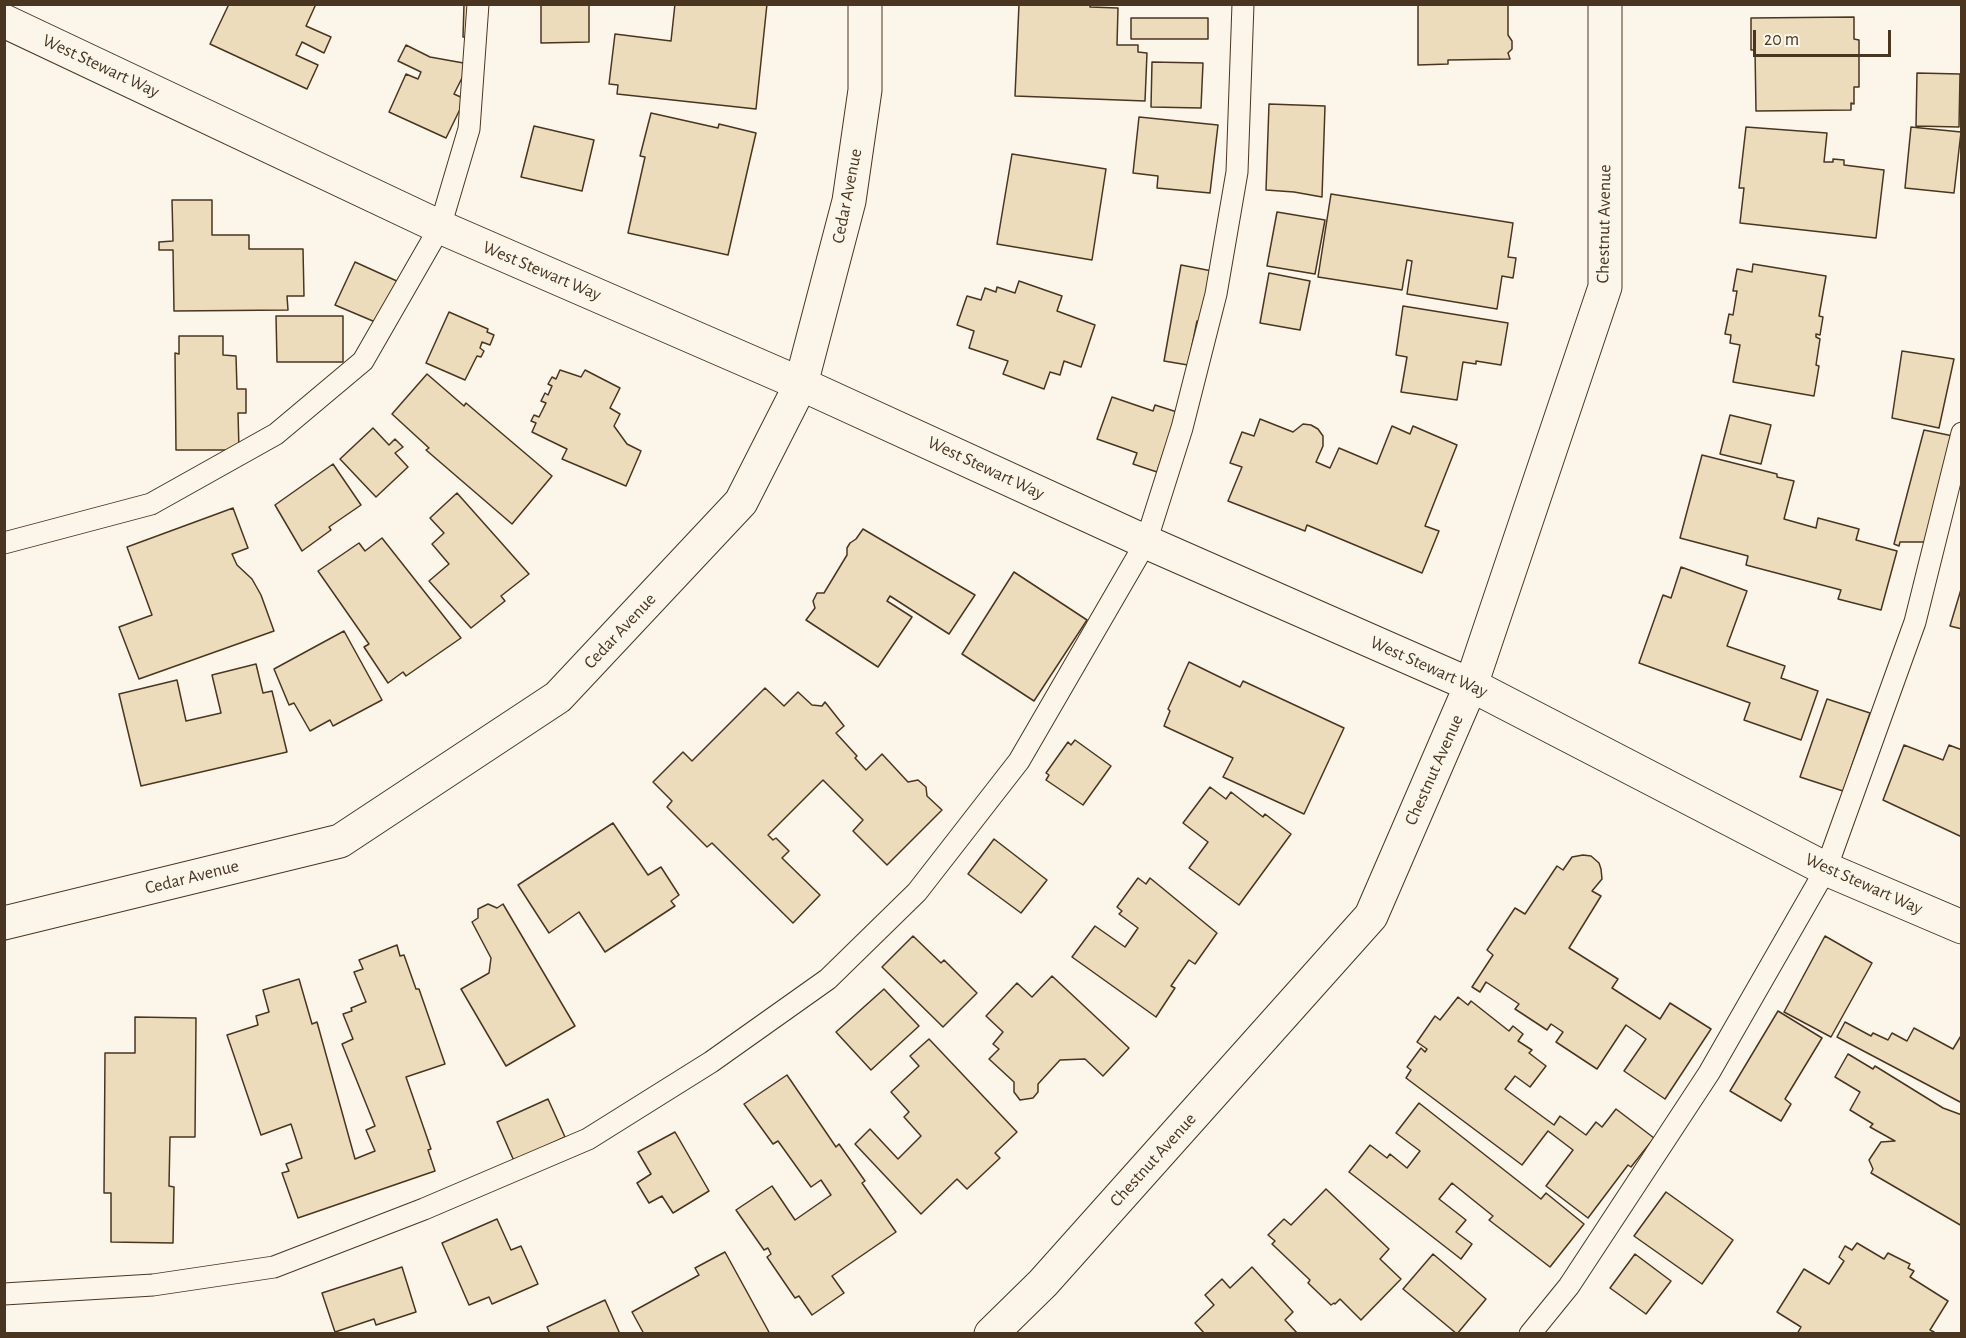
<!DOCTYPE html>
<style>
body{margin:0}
#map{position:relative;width:1966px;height:1338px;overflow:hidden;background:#fbf6e9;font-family:"Alegreya Sans",sans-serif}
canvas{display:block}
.frame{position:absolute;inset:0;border:6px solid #4a3520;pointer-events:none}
.scale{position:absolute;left:1753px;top:30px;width:138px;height:27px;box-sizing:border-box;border:3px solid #4a3520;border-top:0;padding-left:8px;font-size:18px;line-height:21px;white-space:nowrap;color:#4a3520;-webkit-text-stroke:4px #fbf6e9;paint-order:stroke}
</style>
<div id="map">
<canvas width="1966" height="1338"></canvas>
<div class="frame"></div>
<div class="scale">20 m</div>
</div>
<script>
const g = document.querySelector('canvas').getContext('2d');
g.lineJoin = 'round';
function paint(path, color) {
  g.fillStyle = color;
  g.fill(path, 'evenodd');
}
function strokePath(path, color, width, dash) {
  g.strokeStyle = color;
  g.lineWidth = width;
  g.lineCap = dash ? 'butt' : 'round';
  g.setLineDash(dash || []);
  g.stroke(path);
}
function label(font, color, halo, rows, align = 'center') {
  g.font = font + ' "Alegreya Sans",sans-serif';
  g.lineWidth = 4.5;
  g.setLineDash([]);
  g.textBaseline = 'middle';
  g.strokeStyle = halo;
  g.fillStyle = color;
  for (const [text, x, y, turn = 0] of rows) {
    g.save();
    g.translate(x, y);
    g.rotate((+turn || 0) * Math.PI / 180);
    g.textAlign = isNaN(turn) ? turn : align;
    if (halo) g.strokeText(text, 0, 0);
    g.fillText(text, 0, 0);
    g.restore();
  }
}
const building = new Path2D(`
 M229,4H316L306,26L331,37L324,53L302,42L296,55L318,65L307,89L210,44Z
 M464,4H476L474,38L463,37Z
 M541,4H589V42L541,43Z
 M675,4H767L756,109L617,94L618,85L609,84L615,34L671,41Z
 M1019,4H1091L1090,7L1118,8L1117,45H1138V52L1147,53L1145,101L1015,96Z
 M1418,4H1508V35L1512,41V49L1508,53L1510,59L1448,60V64L1418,65Z
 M1854,17V39L1859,40V87H1854V104L1851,103V110L1756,111L1755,50H1751V18Z
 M1131,18H1208V39H1131Z
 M406,45L430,57L469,64L454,94L465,99L446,138L389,112L406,74L418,79L421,72L398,61Z
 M1152,62L1203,63L1201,108L1151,107Z
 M1917,73L1960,74L1959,127L1916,126Z
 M1269,104L1325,106L1322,197L1294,192L1266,190Z
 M651,113L718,128L719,124L756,133L728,255L628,233L645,157L640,156Z
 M1139,117L1218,125L1210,193L1157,188L1158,176L1133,173Z
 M534,126L594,140L582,191L521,177Z
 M1746,127L1827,133L1824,162H1833V159L1844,160V165L1884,170L1876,238L1740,223L1744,188H1739Z
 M1911,127L1961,132L1954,193L1905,188Z
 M1012,154L1106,169L1092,260L997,244Z
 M1331,194L1513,223L1508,257L1516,258L1513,278L1502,276L1497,309L1407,294L1412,261L1407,260L1402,290L1318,277Z
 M172,200H212V235H249V249H303L304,296H287L288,310L174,311L173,250H159V242L173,241Z
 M1277,212L1325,220L1315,274L1267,266Z
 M355,262L399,282L380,324L335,305Z
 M1753,264L1826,276L1819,316L1823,317L1820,335L1816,334V337L1820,339L1816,365L1819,366L1814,396L1733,382L1740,345L1730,343L1731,335L1725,334L1729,314L1733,315L1737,291H1733L1737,269L1752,272Z
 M1181,265L1212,271L1202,322L1197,321L1188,365L1164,361Z
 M1269,273L1310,281L1300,330L1260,323Z
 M1019,281L1062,296L1057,311L1095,325L1081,367L1064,361L1060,375L1050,372L1044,389L1003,374L1008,361L969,348L974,331L957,325L967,296L981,300L985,288L996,292L997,287L1015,293Z
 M1403,306L1508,323L1501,365L1476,361V364L1463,362L1457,400L1401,392L1407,357L1396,355Z
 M449,312L488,329L487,332L494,335L490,345L482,342L480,348L484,351L481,357L477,356L465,380L426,363Z
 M276,316H343V362H277Z
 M179,336H223V355L236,356L237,389H246V413H238L239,450H176L175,353L179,354Z
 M1902,351L1954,359L1939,428L1892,418Z
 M560,370L581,377L585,370L620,388L610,408L620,414L614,426L627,444L641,451L626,486L562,459L567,449L532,432L536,423L531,421L534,415L539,417L546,403L541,401L545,393L548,395L552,386L548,384L552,377L556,379Z
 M427,374L464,406L466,403L552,476L512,524L426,450L429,448L392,414Z
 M1112,397L1153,411L1155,405L1177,412L1157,472L1133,464L1137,453L1097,439Z
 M1730,415L1771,425L1761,464L1720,454Z
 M1260,419L1293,432L1303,424L1311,425L1318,429L1323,436V446L1316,462L1330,468L1339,448L1377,464L1392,426L1410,434L1413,426L1457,445L1425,526L1439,531L1422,573L1307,525L1305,531L1228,501L1242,467L1230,463L1242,432L1254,436Z
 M373,428L389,445L395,439L403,447L395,453L408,467L376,497L340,459Z
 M1924,430L1953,436L1929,542H1900L1899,546L1894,544Z
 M1702,455L1777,474V477L1794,481L1784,519L1816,528L1818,518L1859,529L1856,540L1897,551L1881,610L1838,599L1841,590L1746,565L1748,556L1680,538Z
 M333,464L361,505L329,527L331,530L302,551L275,505Z
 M457,493L529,574L501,596L505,601L471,628L429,581L449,564L432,544L444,533L430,518Z
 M233,508L248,548L232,554L237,565L252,579L261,595L274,631L139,679L119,627L152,615L127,547Z
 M863,529L975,595L949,634L890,596L887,601L912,617L878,667L806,620L815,608L813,601L817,593H824L847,555V548L850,543L856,539Z
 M382,538L461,638L406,676L403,672L388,683L364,647L369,644L318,571L359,543L365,551Z
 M1681,567L1747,591L1727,646L1785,666L1781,678L1818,691L1801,740L1744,720L1750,703L1639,663L1663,595L1671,598Z
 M1014,572L1087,620L1034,701L962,654Z
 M1962,586V629L1950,626Z
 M344,631L382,700L333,726L330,720L310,731L294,703L289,705L274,669Z
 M1189,662L1240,687L1243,681L1344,728L1304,814L1223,777L1233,758L1164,726L1170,711L1168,709Z
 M256,664L263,693L272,691L287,752L141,786L119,694L177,680L186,721L221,713L212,675Z
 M765,688L784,706L798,692L812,705L822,706L825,702L844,726L836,733L857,756L855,758L866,770L882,754L908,782L918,780L926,787L927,796L942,810L887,865L853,831L863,820L823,780L768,835L773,840L776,838L789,851L782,858L820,895L793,923L712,843L707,847L667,807L672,801L653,782L683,752L692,761Z
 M1827,699L1870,713L1843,791L1800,777Z
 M1075,740L1111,766L1083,805L1046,780L1049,775L1046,773L1068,742L1071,745Z
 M1904,745L1943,760L1949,745L1962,750V837L1883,800Z
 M1210,787L1226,799L1231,792L1263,817L1265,814L1291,834L1239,905L1189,868L1208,842L1183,823Z
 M613,823L648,875L661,867L679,895L671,901L675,906L605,952L579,912L549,933L518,885Z
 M994,839L1047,880L1021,913L968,874Z
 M1583,855L1591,856L1599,863L1601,869L1602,879L1592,891L1601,896L1569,948L1618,979L1612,988L1660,1019L1670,1003L1711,1029L1665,1099L1624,1071L1646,1039L1626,1025L1597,1069L1556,1042L1563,1032L1551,1024L1547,1030L1515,1009L1519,1004L1486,982L1480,992L1472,987L1493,955L1487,950L1515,908L1525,914L1557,866L1563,870L1572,857Z
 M1138,878L1146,884L1150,878L1217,933L1195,964L1189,960L1171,986L1175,988L1156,1017L1072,957L1095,926L1125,947L1138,928L1119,914L1122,911L1117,907Z
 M488,904L497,908L503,904L575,1026L506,1066L461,989L489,973L491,958L472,922L478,918V909Z
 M913,936L941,963L944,960L977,993L943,1027L882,967Z
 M1825,936L1872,963L1831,1037L1784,1012Z
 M397,945L400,956L404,955L416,989H419L445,1064L406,1077L431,1149L428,1150L435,1171L298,1218L282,1173L289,1171L286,1164L302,1158L291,1124L261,1135L227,1035L258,1025L256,1016L269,1012L263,990L299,979L312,1024L317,1022L355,1159L375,1151L366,1130L375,1126L342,1044L353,1039L343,1014L352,1011L351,1008L366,1002L354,972L363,969L359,960Z
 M1052,976L1129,1048L1103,1076L1085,1059L1060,1060L1038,1084V1092L1033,1098L1020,1100L1014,1092V1082L989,1059L999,1049L993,1044L1003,1032L986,1016L1017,983L1032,997Z
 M884,989L919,1026L871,1070L836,1032Z
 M1458,997L1468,1005L1471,1001L1509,1031L1513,1026L1523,1034L1518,1041L1532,1050L1529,1053L1546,1066L1530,1087L1515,1076L1505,1089L1554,1125L1560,1116L1586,1135L1596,1122L1602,1127L1616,1109L1654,1138L1631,1167L1628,1165L1588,1218L1546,1186L1573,1150L1548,1131L1522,1165L1406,1078L1411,1070L1407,1067L1421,1048L1425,1052L1427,1049L1417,1042L1435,1016L1440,1020Z
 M1778,1011L1822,1038L1785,1099L1791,1104L1781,1121L1730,1091Z
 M135,1017L196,1018L195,1137H170L169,1186L174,1187L173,1243L111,1242V1193H104L105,1053H135Z
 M1845,1022L1871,1036L1873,1033L1888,1040L1892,1033L1907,1041L1914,1028L1953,1049L1962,1034V1103L1837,1037Z
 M929,1039L1017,1132L995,1153L1000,1158L967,1189L957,1179L921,1214L855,1144L870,1129L898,1159L921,1136L904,1117L909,1112L891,1092L919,1066L910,1056Z
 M1848,1054L1873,1069L1875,1066L1943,1108L1962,1115V1226L1871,1173L1873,1169L1869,1160L1881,1142L1895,1141L1870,1127L1873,1124L1850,1110L1860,1092L1835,1077Z
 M787,1075L836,1147L839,1144L865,1181L862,1183L896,1232L832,1276L844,1293L812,1315L799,1296L795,1298L767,1257L771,1254L768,1248L764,1250L736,1210L772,1186L795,1220L831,1195L821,1180L811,1187L778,1141L773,1144L744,1104Z
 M548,1099L565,1137L514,1161L497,1122Z
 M1419,1103L1541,1199L1546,1193L1584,1224L1550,1267L1489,1220L1493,1216L1452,1183L1439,1199L1466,1220L1456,1232L1472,1244L1461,1259L1349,1172L1370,1145L1387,1158L1390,1154L1407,1168L1420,1151L1396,1133Z
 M675,1132L709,1191L673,1213L662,1196L649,1203L637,1183L651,1174L638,1152Z
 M1326,1189L1389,1249L1380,1259L1401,1279L1361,1320L1340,1299L1335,1304L1334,1303L1331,1305L1308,1283L1310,1280L1272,1244L1275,1241L1268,1235L1284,1219L1291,1225Z
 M1666,1192L1733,1240L1702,1284L1634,1236Z
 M497,1219L511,1250L521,1246L538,1284L492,1304L489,1297L469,1305L442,1243Z
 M1857,1243L1884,1259L1888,1253L1910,1264L1908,1268L1914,1271L1910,1277L1948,1301L1930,1330L1934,1332L1933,1334H1797L1801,1327L1777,1312L1804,1269L1829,1284L1844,1261L1839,1257L1845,1246L1852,1250Z
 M725,1252L770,1334H644L632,1312L699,1275L695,1268Z
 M1433,1254L1486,1299L1457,1334L1403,1289Z
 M1635,1254L1671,1281L1646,1314L1610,1288Z
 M402,1267L416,1312L376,1325L374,1319L335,1332L322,1293Z
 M1252,1267L1293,1312L1285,1320L1298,1334H1205L1195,1323L1214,1305L1205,1295L1222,1279L1230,1288Z
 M605,1300L620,1334H550L547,1327Z`);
paint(building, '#ecdcbc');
strokePath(building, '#4a3520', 1.5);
const lane = new Path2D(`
 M4,543L151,504L276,434L363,361L440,227L469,129L478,4
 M4,1294L153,1285L274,1267L424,1209L588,1139L711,1062L828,979L917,892L1019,761L1146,542L1182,428L1216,294L1237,172L1243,4
 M1530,1334L1569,1286L1709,1073L1826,869L1915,622L1962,433`);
const street = new Path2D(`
 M4,21L440,227L801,384L1146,542L1471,685L1826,869L1962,927
 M4,923L340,841L558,697L741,502L801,384L849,201L865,90V4
 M991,1334L1043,1283L1371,916L1471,685L1605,287V4`);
strokePath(lane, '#4a3520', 23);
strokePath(street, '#4a3520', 35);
strokePath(lane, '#fbf6e9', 21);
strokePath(street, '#fbf6e9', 33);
label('18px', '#4a3520', '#fbf6e9', [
 ["West Stewart Way",101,66,25],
 ["Cedar Avenue",847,196,-79],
 ["Chestnut Avenue",1604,224,-89],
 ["West Stewart Way",542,271,23],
 ["West Stewart Way",986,468,25],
 ["Cedar Avenue",620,631,-47],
 ["West Stewart Way",1429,667,24],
 ["Chestnut Avenue",1434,770,-66],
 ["Cedar Avenue",192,877,-14],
 ["West Stewart Way",1864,884,24],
 ["Chestnut Avenue",1153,1160,-48]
]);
</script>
